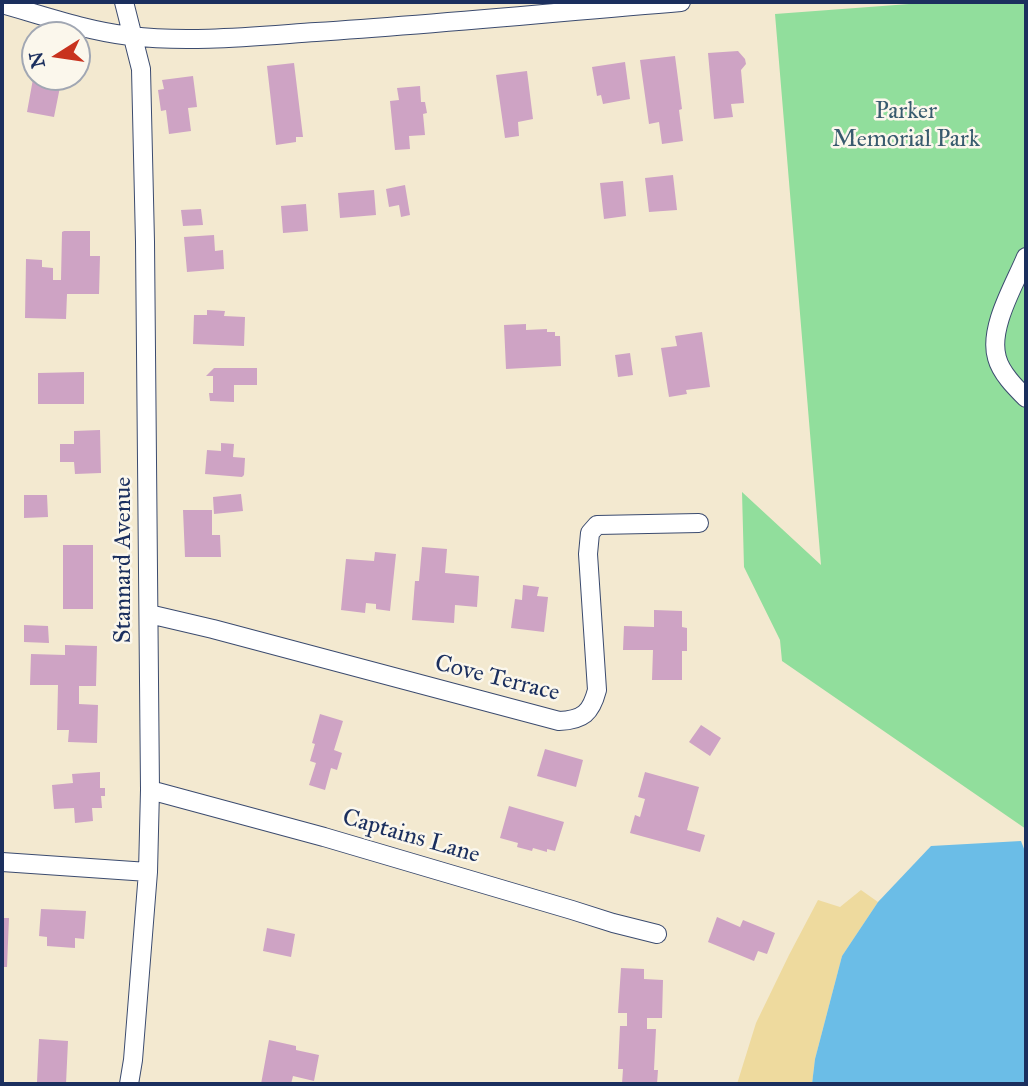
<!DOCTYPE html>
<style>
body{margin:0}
#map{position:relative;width:1028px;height:1086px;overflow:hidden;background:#f3e9d0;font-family:"IM FELL Great Primer",serif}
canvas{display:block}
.frame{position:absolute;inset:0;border:4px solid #1b2f5e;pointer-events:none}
.north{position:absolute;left:21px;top:21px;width:70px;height:70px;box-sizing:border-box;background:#fbf7ec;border:2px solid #a1a7b3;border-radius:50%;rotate:258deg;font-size:19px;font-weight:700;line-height:28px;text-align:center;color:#1b2f5e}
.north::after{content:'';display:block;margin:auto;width:24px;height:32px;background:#c8321e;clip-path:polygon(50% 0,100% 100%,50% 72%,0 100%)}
</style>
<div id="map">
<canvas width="1028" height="1086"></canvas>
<div class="frame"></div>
<div class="north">N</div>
</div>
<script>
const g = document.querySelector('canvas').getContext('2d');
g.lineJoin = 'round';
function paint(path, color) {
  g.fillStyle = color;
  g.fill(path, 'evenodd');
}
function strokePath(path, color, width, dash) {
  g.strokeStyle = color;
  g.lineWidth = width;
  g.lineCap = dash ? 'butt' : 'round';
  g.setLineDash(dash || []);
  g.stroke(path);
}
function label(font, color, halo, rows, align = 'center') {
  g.font = font + ' "IM FELL Great Primer",serif';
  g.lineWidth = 5;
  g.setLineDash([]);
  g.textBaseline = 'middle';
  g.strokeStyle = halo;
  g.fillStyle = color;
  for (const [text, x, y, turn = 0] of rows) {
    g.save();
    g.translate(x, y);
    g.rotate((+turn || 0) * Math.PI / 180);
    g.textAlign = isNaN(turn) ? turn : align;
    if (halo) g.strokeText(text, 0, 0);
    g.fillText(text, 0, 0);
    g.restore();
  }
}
paint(new Path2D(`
 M936,2H1026V829L782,661L780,640L744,567L742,492L821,565L775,14Z`), '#91de9c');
paint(new Path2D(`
 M861,890L878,902L842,956L815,1059L812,1084H737L756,1023L789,955L818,900L840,907Z`), '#eeda9e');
paint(new Path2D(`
 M1021,841L1026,854V1084H812L815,1059L842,956L878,902L931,846Z`), '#6bbde7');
paint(new Path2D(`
 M738,51L745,59L746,64L741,70L744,103L731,104L733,117L714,119L708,53Z
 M675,56L682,109L679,110L683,141L662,144L659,122L649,124L640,60Z
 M625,62L630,99L603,104L601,95L597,96L592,67Z
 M294,63L303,137H296V142L276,145L267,66Z
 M527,71L533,119L518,122L519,136L505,138L496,75Z
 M193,76L197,107L188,108L191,131L169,134L166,110L161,111L158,90L164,89L162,80Z
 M39,77H62L54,117L27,112L33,79L39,80Z
 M420,86L421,102H425L427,113L423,114L425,135L409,136L410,149L395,150L390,101L399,100L397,88Z
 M673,175L677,210L649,212L645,178Z
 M623,181L626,216L604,219L600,183Z
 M405,185L410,215L401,217L399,205L389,207L386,189Z
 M374,190L376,215L340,218L338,193Z
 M306,204L308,231L283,233L281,206Z
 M201,209L203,225L183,226L181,210Z
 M64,231H90V256H100L99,294H67L66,319L25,318L26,259L42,260V267L53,268V280H61L62,232Z
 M214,235L215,251L223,250L224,269L187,272L184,237Z
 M207,310L225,311L224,316L245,317L244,346L193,344L194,315H207Z
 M526,324V330L547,329V332H555V336H560L561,366L506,369L504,325Z
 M702,332L710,387L686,390L687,394L669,397L661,348L677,346L675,336Z
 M630,353L633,375L618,377L615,355Z
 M214,368H257V385H234V402L210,401L209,393H213V376H206Z
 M84,372V404H38V373Z
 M100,430L101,473L75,474L74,462H60V444H74V431Z
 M221,443L234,444L233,457L245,458L244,475L242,477L205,474L207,450L221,451Z
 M241,494L243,511L214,514L213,497Z
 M24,495H47L48,517L24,518Z
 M183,510H212V535H220L221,557H185Z
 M63,545H93V609H63Z
 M422,547L447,549L445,573L479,576L477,607L455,605L454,623L412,620L415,581H419Z
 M375,552L396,554L390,611L376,609V604L366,603L365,613L341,610L346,559L374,561Z
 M523,585L539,587L537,596L548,597L544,632L511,628L515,599L522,600Z
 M654,610L682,611V627L687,628V651H682V680H652L653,650H623L624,626L654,627Z
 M24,625L48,626L49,643L24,642Z
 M65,645L97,646L96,686H79V704L98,705L97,743L68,742L69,730H57L58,685H30L31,654L65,655Z
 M320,714L343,721L334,750L342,753L337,770L331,768L325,790L309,785L316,763L310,761L315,744L312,743Z
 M701,725L721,738L710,756L689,742Z
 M545,749L583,760L576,787L537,776Z
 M100,772V788H105V796H101L102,808H92L93,821L75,823L74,808L54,809L52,785L73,783L72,774Z
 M645,772L699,787L687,830L705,835L700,852L630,833L635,815L640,817L645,799L638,797Z
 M509,806L564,822L555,851L547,849V852L533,848L532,851L517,847L518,843L500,838Z
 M41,909L86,911L84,939L75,938V948L47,946V937L39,936Z
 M717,917L740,927L743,920L775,933L767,954L758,951L754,961L708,942Z
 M2,918H9L7,967H2Z
 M267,928L295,934L291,957L263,951Z
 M621,968L644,969V979L663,980L662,1018H647V1029H656L654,1070H658L657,1084H622L623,1069H618L620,1026H627V1013H618Z
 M39,1039L68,1041L66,1084H41V1082H37Z
 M269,1040L296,1046V1050L319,1055L314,1081L293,1076L291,1084H261Z`), '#cea3c4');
const street = new Path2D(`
 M124,2L141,69L145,242L150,790L148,872L133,1060L129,1084
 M2,4C44,16 87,31 130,36C189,43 257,36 316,32C438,24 559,12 681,2
 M1026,257C1015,284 988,328 997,358C1001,373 1015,387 1026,398
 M149,614L213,629L559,721C583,720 591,713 597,690L588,554L590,533L597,525L699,523
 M150,790L324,837L572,910L613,923L657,934
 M2,862L148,872`);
strokePath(street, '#3b4b6f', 20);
strokePath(street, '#fff', 18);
label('24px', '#385b6e', '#fbf7ec', [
 ["Parker",906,112],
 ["Memorial Park",906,140]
]);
label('24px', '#1b2f5e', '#fbf7ec', [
 ["Stannard Avenue",124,560,-90],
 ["Cove Terrace",497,679,14],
 ["Captains Lane",411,837,16]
]);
</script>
